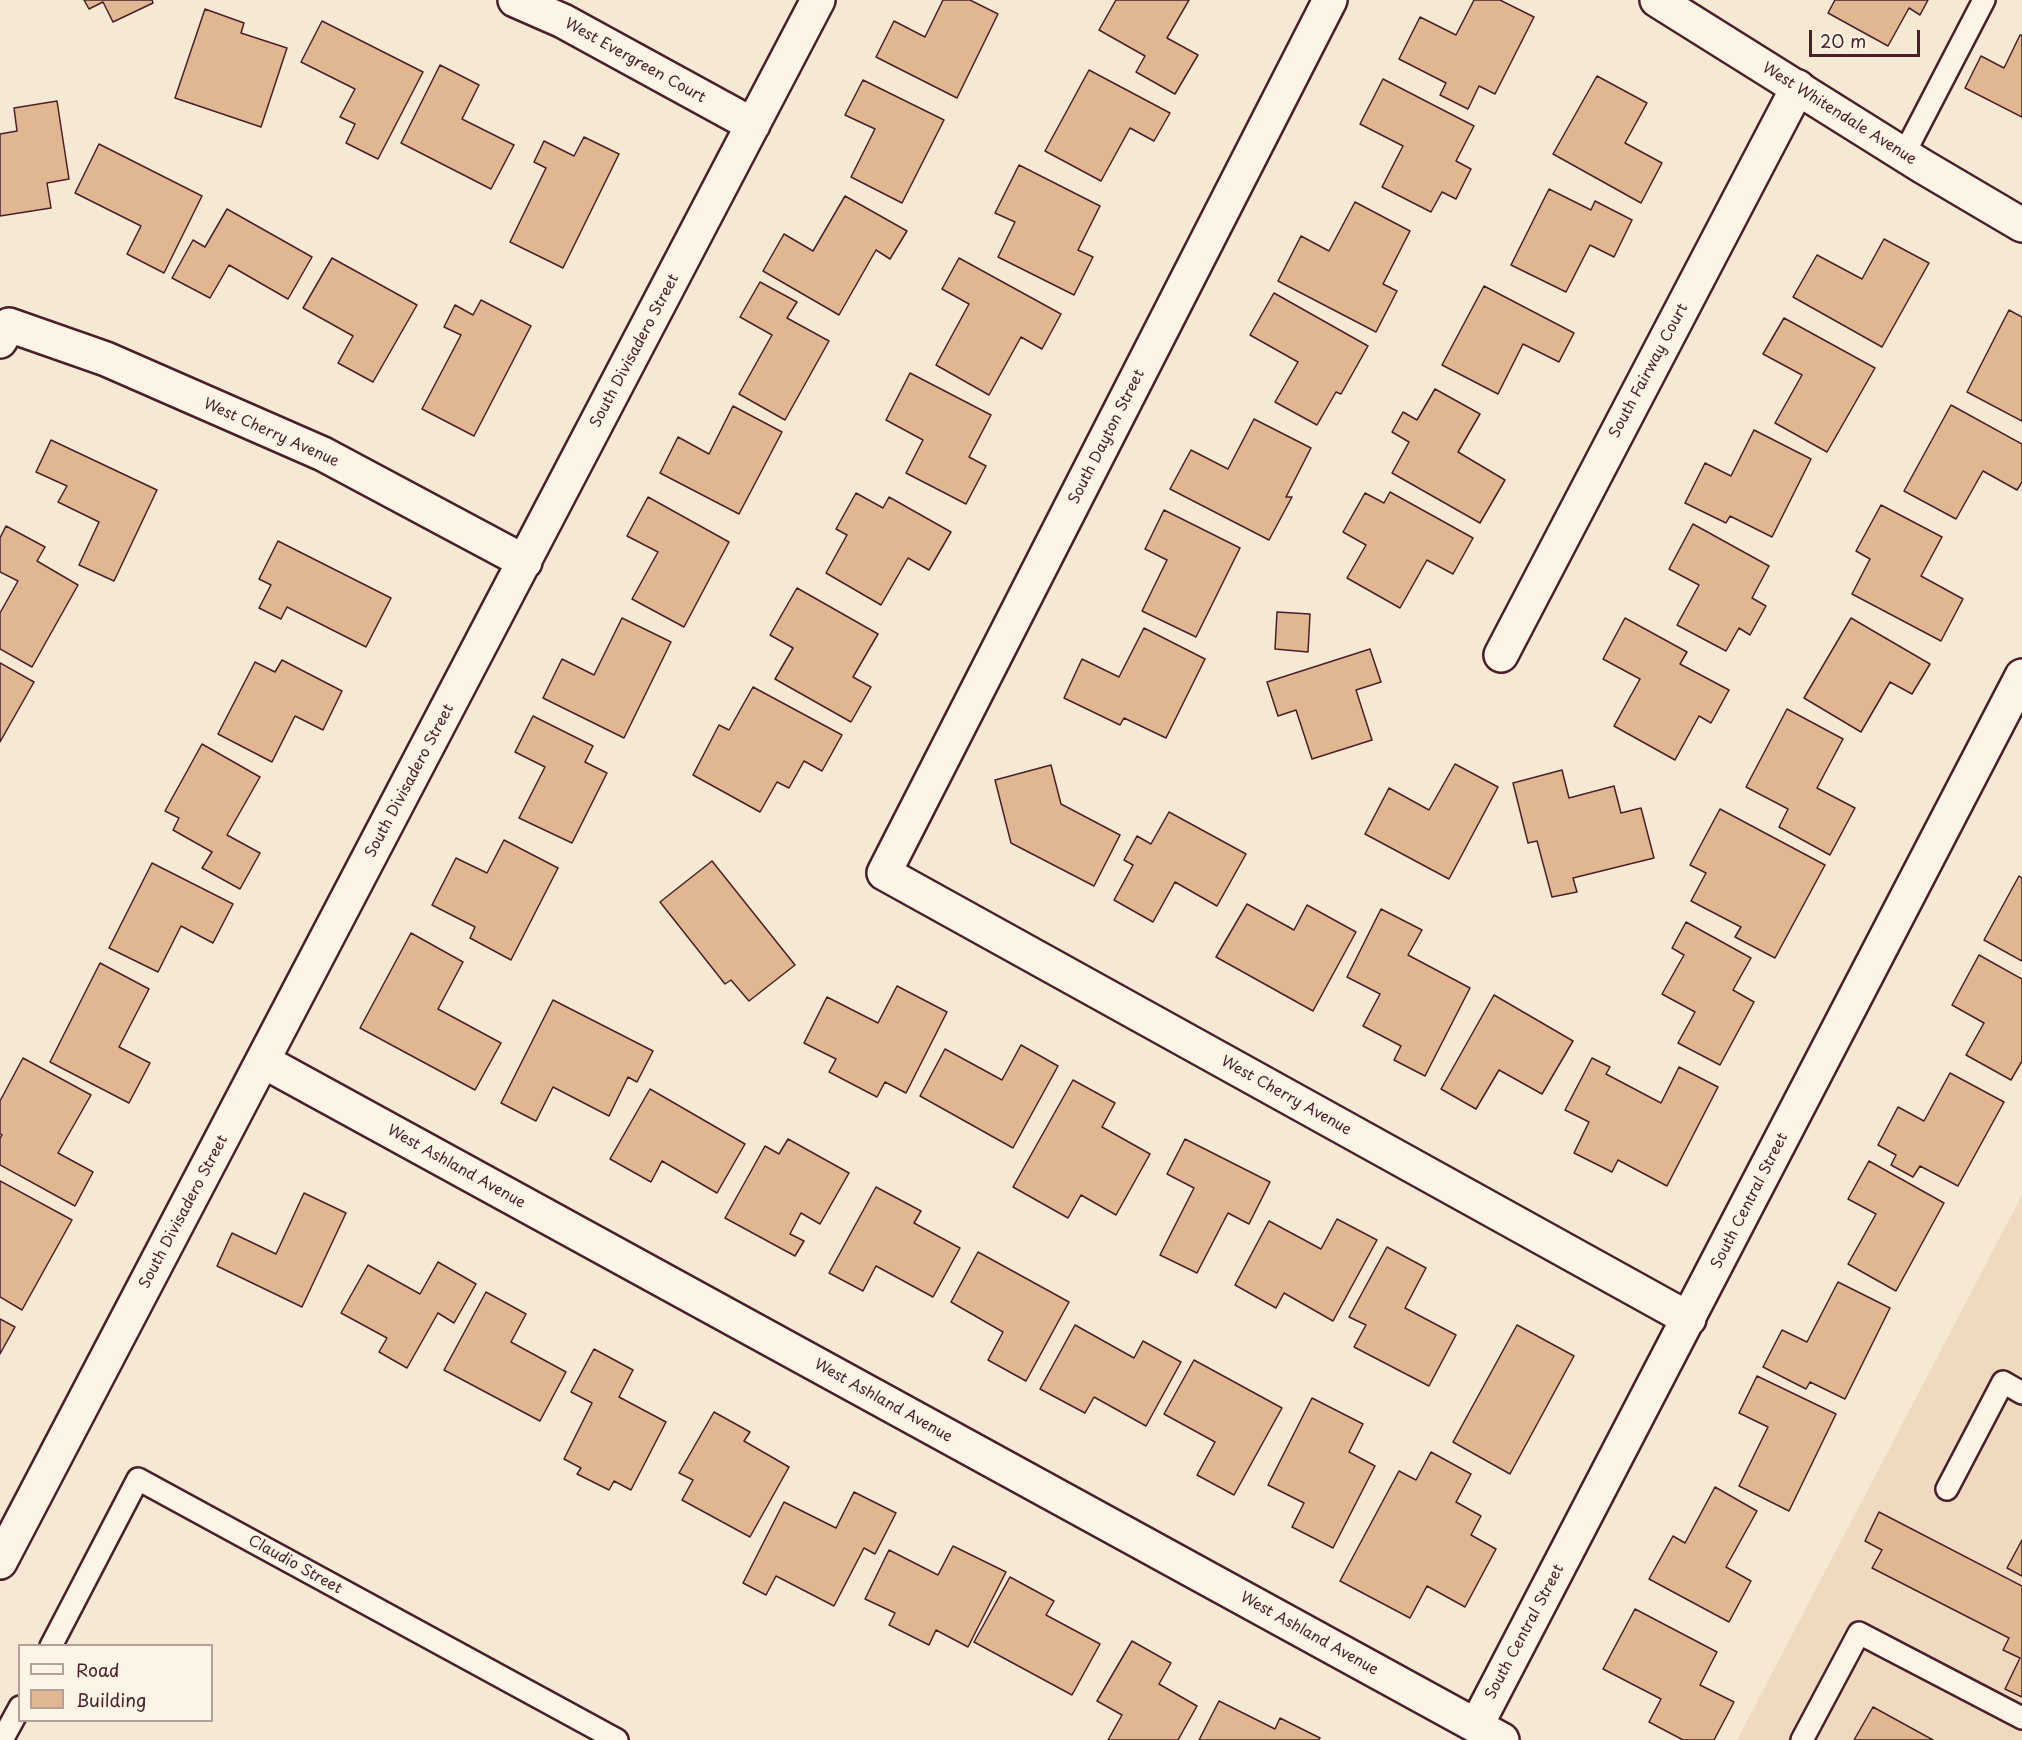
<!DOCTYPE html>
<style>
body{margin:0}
#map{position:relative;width:2022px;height:1740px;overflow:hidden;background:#f6e9d4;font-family:"Playpen Sans",sans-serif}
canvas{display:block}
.legend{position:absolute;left:18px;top:1644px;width:195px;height:78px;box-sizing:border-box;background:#fcf5e5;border:2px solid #b59f9b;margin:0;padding:8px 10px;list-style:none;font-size:18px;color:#4a1f2b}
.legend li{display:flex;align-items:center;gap:12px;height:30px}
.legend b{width:30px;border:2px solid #b59f9b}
.scale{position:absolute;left:1809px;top:30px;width:111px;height:27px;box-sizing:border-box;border:3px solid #4a1f2b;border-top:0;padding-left:8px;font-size:18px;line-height:21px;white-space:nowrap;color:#4a1f2b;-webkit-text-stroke:4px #fcf5e5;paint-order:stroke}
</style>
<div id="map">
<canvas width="2022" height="1740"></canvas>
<ul class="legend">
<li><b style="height:8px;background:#fcf5e5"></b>Road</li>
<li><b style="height:16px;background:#e0b790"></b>Building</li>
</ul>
<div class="scale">20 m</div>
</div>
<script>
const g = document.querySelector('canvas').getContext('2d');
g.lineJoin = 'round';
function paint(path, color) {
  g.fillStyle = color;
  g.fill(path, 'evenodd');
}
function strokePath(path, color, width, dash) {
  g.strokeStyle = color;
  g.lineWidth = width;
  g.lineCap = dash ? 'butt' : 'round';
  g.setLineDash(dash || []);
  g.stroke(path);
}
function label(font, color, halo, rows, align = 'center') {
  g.font = font + ' "Playpen Sans",sans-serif';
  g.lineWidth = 4.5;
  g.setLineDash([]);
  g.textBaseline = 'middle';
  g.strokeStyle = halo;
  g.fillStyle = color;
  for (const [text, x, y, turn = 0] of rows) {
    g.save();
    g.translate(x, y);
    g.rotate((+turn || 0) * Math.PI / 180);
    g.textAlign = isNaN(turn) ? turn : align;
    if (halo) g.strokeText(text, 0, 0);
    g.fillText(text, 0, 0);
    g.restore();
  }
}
paint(new Path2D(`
 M2022,1195V1740H1737Z`), '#efdac0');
const building = new Path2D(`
 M84,0H152L153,3L113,22L103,2L89,9Z
 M943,0H970L998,14L957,98L876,57L894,21L925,37Z
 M1116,0H1189L1167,38L1198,55L1175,94L1136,72L1145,56L1099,30Z
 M1474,0H1500L1534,17L1495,94L1479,86L1468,109L1440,95L1446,83L1399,59L1420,17L1456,35Z
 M1835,0H1928L1920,15L1909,8L1888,46L1828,13Z
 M205,9L244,23L241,33L287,48L261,127L175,98Z
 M322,21L423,72L378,159L346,143L355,124L340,117L355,89L301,62Z
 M2020,35H2022V117L1965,88L1981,56L2004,68Z
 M440,65L479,85L462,119L514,145L491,189L401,143Z
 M1089,70L1170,113L1154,141L1130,128L1101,181L1045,151Z
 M1597,76L1647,103L1625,143L1662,163L1641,203L1553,154Z
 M1383,79L1474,126L1456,161L1471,169L1456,199L1442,192L1431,212L1382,187L1403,146L1360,124Z
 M863,80L944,120L902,203L851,177L875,129L845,115Z
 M57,101L69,179L47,183L51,208L0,216V134L17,131L14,108Z
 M584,137L619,154L563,268L510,242L546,168L534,162L544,141L574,156Z
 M99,144L202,196L164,273L127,254L141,226L75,193Z
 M1019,165L1100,206L1078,250L1093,257L1074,295L998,257L1015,222L995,213Z
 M1549,189L1591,210L1595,201L1632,220L1614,257L1590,245L1566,292L1511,265Z
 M845,196L907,231L890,259L876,250L839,315L763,271L784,234L813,251Z
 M1355,202L1410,231L1383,284L1397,291L1376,332L1278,281L1301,236L1329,251Z
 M227,209L312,257L288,299L229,265L210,298L172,278L193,240L205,247Z
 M1884,239L1929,263L1882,347L1793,297L1817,255L1862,279Z
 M332,258L417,305L373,382L338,363L353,336L303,308Z
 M959,258L1061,314L1042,349L1021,337L989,395L936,365L969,304L942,289Z
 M760,282L797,302L787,318L829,341L785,420L739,394L772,335L740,317Z
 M1484,286L1574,333L1559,362L1523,344L1498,394L1442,365Z
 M1274,293L1368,346L1341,394L1336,392L1317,425L1275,402L1298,362L1250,335Z
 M481,300L531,326L474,436L422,409L461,335L444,327L455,305L473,315Z
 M2009,310L2022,317V421L1967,392Z
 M1784,318L1875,368L1827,452L1775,423L1802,375L1763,354Z
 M910,373L991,415L969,457L986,466L966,504L906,473L923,440L886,420Z
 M1435,389L1480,414L1458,452L1505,480L1480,523L1392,473L1409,442L1392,432L1403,412L1417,420Z
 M1951,405L2022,444V482L2017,490L1983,471L1956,519L1904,491Z
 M733,406L782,432L739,514L660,473L678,437L709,454Z
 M1254,419L1311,448L1286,497H1292L1269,540L1170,489L1191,450L1228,469Z
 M1754,430L1811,459L1772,537L1730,516L1726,523L1685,503L1705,463L1731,476Z
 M51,440L157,490L114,581L79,565L99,522L58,502L67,486L36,472Z
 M1390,492L1473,538L1453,574L1427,560L1400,608L1347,578L1366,545L1343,532L1365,493L1384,503Z
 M856,493L883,508L889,497L951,532L929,570L908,558L881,605L826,573L847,535L836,529Z
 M648,497L729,542L684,627L632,599L658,552L627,536Z
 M1881,505L1942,537L1921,576L1963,599L1941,641L1852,594L1870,559L1856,551Z
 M1164,510L1240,548L1196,637L1142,611L1167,560L1145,549Z
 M1693,524L1769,566L1752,598L1766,606L1750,635L1739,628L1726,651L1677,625L1699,585L1669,569Z
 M6,526L45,547L37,561L78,585L32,667L0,649V613L18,581L0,572V538Z
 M278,541L391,598L366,647L287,607L281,619L259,608L271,585L259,579Z
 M797,588L878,634L853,677L871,687L851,722L775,679L793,648L770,635Z
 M1277,612L1310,614L1308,652L1275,649Z
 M622,618L671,642L624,738L543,698L562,659L594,675Z
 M1625,618L1687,652L1680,664L1729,690L1711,723L1699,716L1675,760L1614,726L1640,679L1603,659Z
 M1851,618L1930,664L1912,694L1890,682L1861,732L1804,698Z
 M1144,628L1205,659L1166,738L1124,718L1120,725L1064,698L1082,659L1119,677Z
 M1370,649L1381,682L1356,690L1372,740L1312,759L1296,710L1278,716L1267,682Z
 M282,660L342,691L323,730L295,716L272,762L218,734L255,662L275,672Z
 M0,663L34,682L0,742Z
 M753,687L842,735L822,771L804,761L789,788L777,782L760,812L693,775L719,725L729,730Z
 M1787,709L1843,739L1817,788L1855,808L1830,855L1779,827L1788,809L1746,787Z
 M533,716L593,746L585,762L607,773L572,843L519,818L545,767L515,752Z
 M202,744L260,777L227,835L260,853L240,889L202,868L212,852L173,830L179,818L165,811Z
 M1455,764L1498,787L1449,879L1365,834L1389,788L1429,810Z
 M1051,765L1061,804L1120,835L1094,886L1011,843L995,780Z
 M1562,770L1569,798L1614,786L1621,813L1641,808L1654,858L1573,878L1577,892L1552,897L1537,841L1528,843L1513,783Z
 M1720,809L1825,865L1775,958L1735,937L1741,927L1691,901L1706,873L1690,865Z
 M1169,812L1246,854L1217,906L1175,882L1153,922L1114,900L1133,865L1124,860L1137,836L1151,844Z
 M504,840L558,868L511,960L470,938L475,927L432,905L456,858L487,873Z
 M712,861L795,965L749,1001L731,980L725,984L660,902Z
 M152,863L233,904L213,943L181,926L158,972L109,948Z
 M2019,876L2022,878V961L1984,940Z
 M1247,904L1294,930L1307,905L1356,932L1313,1011L1216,957Z
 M1381,909L1422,930L1408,955L1470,988L1425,1076L1394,1060L1401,1046L1363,1026L1380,994L1347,977Z
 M1686,922L1751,958L1733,990L1754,1002L1720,1065L1678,1043L1695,1012L1662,994L1684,955L1672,948Z
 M411,933L463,962L438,1009L501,1043L475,1090L360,1028Z
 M1979,955L2022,979V1061L2011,1080L1966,1055L1984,1023L1952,1005Z
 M100,963L149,989L119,1047L150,1063L129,1103L50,1062Z
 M897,986L947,1012L906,1093L885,1082L877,1097L829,1072L836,1059L804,1043L827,997L878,1023Z
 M1494,995L1573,1041L1542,1094L1499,1070L1476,1109L1441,1089Z
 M553,1000L653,1051L637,1082L628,1077L609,1116L553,1087L536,1121L501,1103Z
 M1021,1045L1058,1066L1013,1148L920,1096L945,1049L1002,1080Z
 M23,1058L91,1095L58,1153L93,1172L75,1206L0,1165V1138L2,1135L0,1134V1101Z
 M1592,1058L1610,1067L1606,1074L1661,1103L1679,1067L1718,1087L1667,1186L1618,1160L1612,1172L1574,1153L1589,1122L1565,1110Z
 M1950,1073L2004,1102L1958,1186L1920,1166L1913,1177L1891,1165L1896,1155L1878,1145L1898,1107L1924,1121Z
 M1073,1080L1115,1103L1102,1127L1150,1154L1116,1215L1081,1195L1068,1218L1013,1187Z
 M650,1089L745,1144L717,1193L662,1161L651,1182L610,1159Z
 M788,1139L849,1173L820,1224L801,1213L790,1234L804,1241L795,1256L725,1218L765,1146L779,1154Z
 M1185,1139L1270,1182L1249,1224L1228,1213L1197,1273L1160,1255L1194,1188L1167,1174Z
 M1869,1161L1944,1203L1896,1291L1848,1264L1876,1214L1848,1199Z
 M0,1181L72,1220L22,1310L0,1297Z
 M876,1187L921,1211L914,1223L960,1248L933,1297L876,1266L863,1291L829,1273Z
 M304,1193L346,1213L302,1307L217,1266L232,1233L276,1254Z
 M1337,1219L1377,1240L1333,1321L1284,1293L1276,1308L1235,1285L1269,1221L1321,1249Z
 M1387,1247L1426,1268L1405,1308L1456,1335L1429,1386L1354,1347L1366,1325L1349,1317Z
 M978,1252L1069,1302L1026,1381L988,1360L1003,1332L951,1302Z
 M438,1262L476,1284L454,1323L438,1313L407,1368L379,1352L387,1338L341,1313L368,1265L420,1294Z
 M1838,1282L1890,1308L1845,1399L1810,1382L1806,1389L1763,1367L1782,1330L1807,1342Z
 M486,1292L526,1314L511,1342L566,1372L540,1421L444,1370Z
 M0,1319L15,1327L0,1354Z
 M1075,1325L1134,1358L1143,1341L1181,1362L1146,1426L1094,1397L1085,1413L1040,1389Z
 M1517,1325L1574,1356L1510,1474L1453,1442Z
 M594,1349L633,1370L619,1397L666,1422L631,1490L614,1481L609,1490L577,1474L581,1468L564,1459L592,1403L571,1392Z
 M1194,1360L1282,1408L1234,1495L1197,1475L1215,1442L1164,1414Z
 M1757,1376L1836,1414L1789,1511L1739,1486L1768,1427L1739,1413Z
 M1312,1398L1363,1424L1349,1452L1375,1466L1333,1548L1292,1527L1304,1503L1268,1485Z
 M714,1412L750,1432L744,1441L789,1467L750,1537L682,1500L693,1480L679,1473Z
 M1431,1452L1471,1474L1456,1502L1481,1516L1471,1535L1496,1549L1465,1607L1427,1586L1410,1618L1340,1581L1399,1471L1416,1480Z
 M1715,1487L1757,1511L1726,1567L1751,1581L1729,1622L1649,1579L1673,1536L1685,1543Z
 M854,1492L896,1513L875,1554L864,1548L834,1606L776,1576L766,1595L743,1583L784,1502L836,1528Z
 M1879,1512L2022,1586V1697L2005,1689L2020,1658L2003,1650L2009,1638L1872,1568L1882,1550L1865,1541Z
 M2022,1540V1576L2007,1568Z
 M953,1546L1006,1572L968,1647L936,1630L929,1645L889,1625L895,1613L865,1599L889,1550L938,1575Z
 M1010,1577L1054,1601L1046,1615L1100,1644L1072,1695L974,1642Z
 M1635,1609L1717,1652L1700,1685L1734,1702L1714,1740H1683L1649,1722L1661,1699L1603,1669Z
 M1132,1641L1171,1663L1159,1684L1197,1706L1178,1740H1108L1122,1715L1097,1701Z
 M1219,1701L1275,1729L1280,1718L1320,1738L1319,1740H1199Z
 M1873,1707L1933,1740H1854Z`);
paint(building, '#e0b790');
strokePath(building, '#4a1f2b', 1.5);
const lane = new Path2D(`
 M1904,154L1984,0
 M1947,1489L2003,1382L2022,1393
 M51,1646L138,1479L617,1740
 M2,1740L20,1707
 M1802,1740L1859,1633L2022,1718`);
const street = new Path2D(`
 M515,0L563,21L753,125
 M1330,0L884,873L1689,1319
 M0,341L9,325L106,359L323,454L525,562
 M1501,655L1798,87
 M263,1061L1502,1740
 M0,1562L818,0
 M1476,1726L2022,676`);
const secondary = new Path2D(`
 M1657,0L1922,166L2022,225`);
strokePath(lane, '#4a1f2b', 26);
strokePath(street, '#4a1f2b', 38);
strokePath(secondary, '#4a1f2b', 38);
strokePath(lane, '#fcf5e5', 21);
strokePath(street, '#fcf5e5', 33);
strokePath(secondary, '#fcf5e5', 33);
label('15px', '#4a1f2b', '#fcf5e5', [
 ["West Evergreen Court",635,61,29],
 ["West Whitendale Avenue",1839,114,32],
 ["South Divisadero Street",635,351,-62],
 ["South Fairway Court",1649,371,-62],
 ["West Cherry Avenue",271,433,24],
 ["South Dayton Street",1107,437,-63],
 ["South Divisadero Street",410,781,-62],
 ["West Cherry Avenue",1286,1096,29],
 ["West Ashland Avenue",456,1167,29],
 ["South Central Street",1750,1201,-63],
 ["South Divisadero Street",184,1212,-62],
 ["West Ashland Avenue",883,1401,29],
 ["Claudio Street",295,1565,29],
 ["South Central Street",1525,1632,-62],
 ["West Ashland Avenue",1309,1634,29]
]);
</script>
